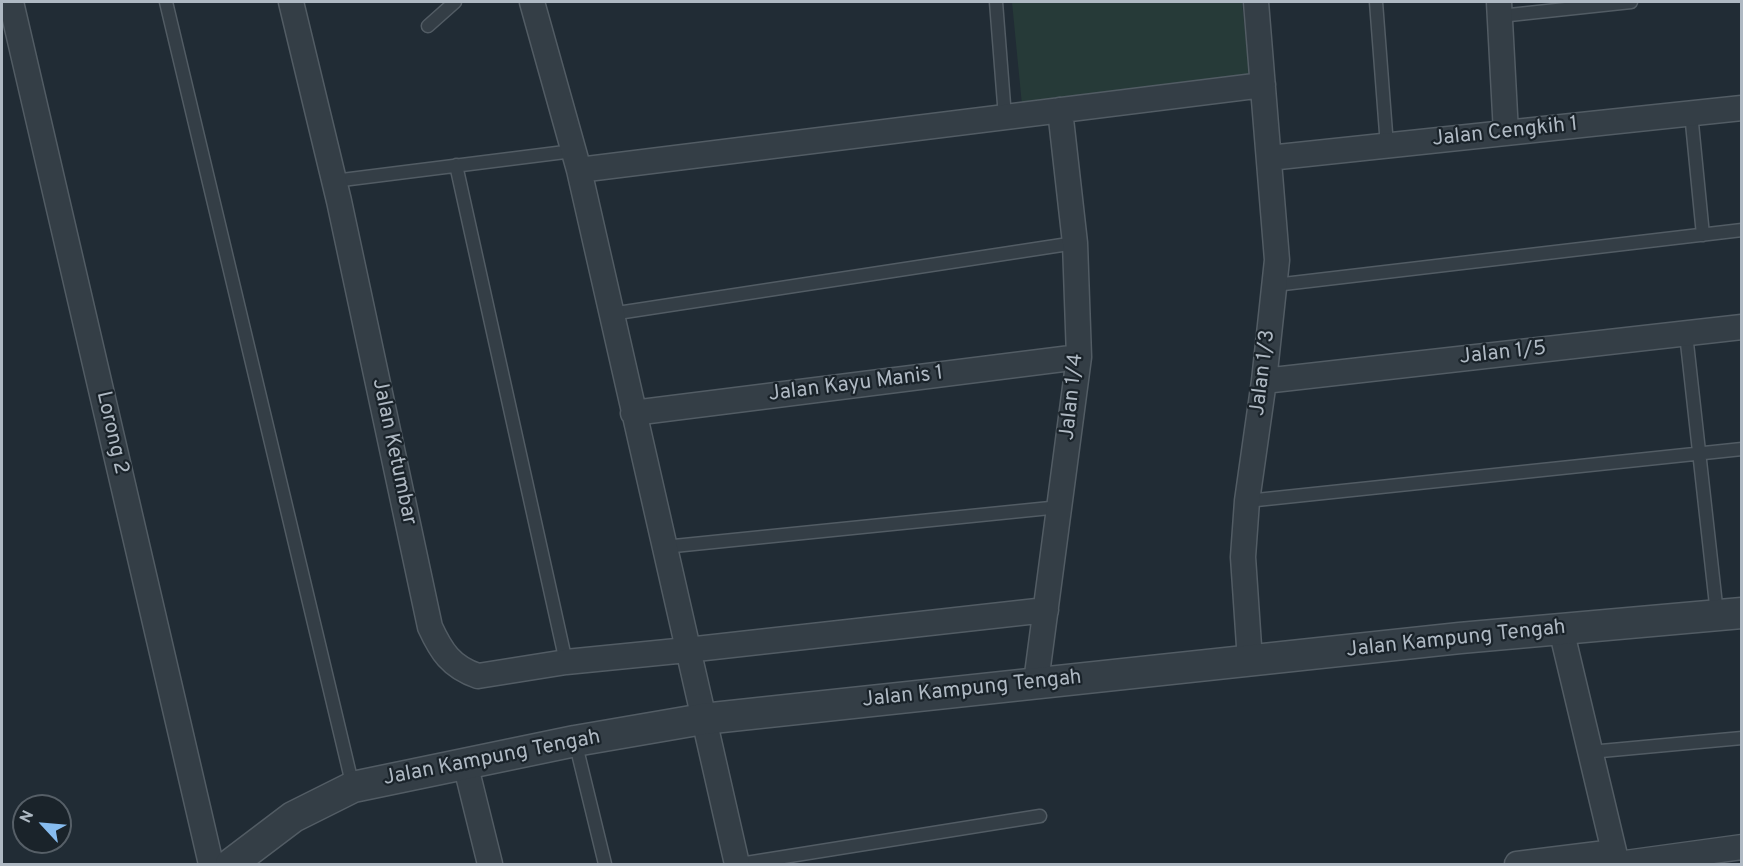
<!DOCTYPE html>
<style>
body{margin:0}
#map{position:relative;width:1743px;height:866px;overflow:hidden;background:#212c35;font-family:Overpass,sans-serif}
canvas{display:block}
.frame{position:absolute;inset:0;border:3px solid #afb9c3;pointer-events:none}
.north{position:absolute;left:12px;top:794px;width:60px;height:60px;box-sizing:border-box;background:#1a232a;border:2px solid #565f67;border-radius:50%;rotate:296deg;font-size:16px;font-weight:700;line-height:24px;text-align:center;color:#afb9c3}
.north::after{content:'';display:block;margin:auto;width:21px;height:27px;background:#87bcef;clip-path:polygon(50% 0,100% 100%,50% 72%,0 100%)}
</style>
<div id="map">
<canvas width="1743" height="866"></canvas>
<div class="frame"></div>
<div class="north">N</div>
</div>
<script>
const g = document.querySelector('canvas').getContext('2d');
g.lineJoin = 'round';
function paint(path, color) {
  g.fillStyle = color;
  g.fill(path, 'evenodd');
}
function strokePath(path, color, width, dash) {
  g.strokeStyle = color;
  g.lineWidth = width;
  g.lineCap = dash ? 'butt' : 'round';
  g.setLineDash(dash || []);
  g.stroke(path);
}
function label(font, color, halo, rows, align = 'center') {
  g.font = font + ' Overpass,sans-serif';
  g.lineWidth = 4.5;
  g.setLineDash([]);
  g.textBaseline = 'middle';
  g.strokeStyle = halo;
  g.fillStyle = color;
  for (const [text, x, y, turn = 0] of rows) {
    g.save();
    g.translate(x, y);
    g.rotate((+turn || 0) * Math.PI / 180);
    g.textAlign = isNaN(turn) ? turn : align;
    if (halo) g.strokeText(text, 0, 0);
    g.fillText(text, 0, 0);
    g.restore();
  }
}
paint(new Path2D(`
 M1012,2H1242L1250,82L1022,105Z`), '#263a38');
const service = new Path2D(`
 M166,2L353,787
 M996,2L1005,117
 M1376,2L1387,146
 M1500,16L1631,2
 M428,26L455,2
 M1691,113L1703,235
 M456,165L566,662
 M334,181L573,151
 M1275,285L1742,230
 M611,314L1075,243
 M1686,334L1717,614
 M1247,501L1742,449
 M664,547L1060,507
 M575,741L605,864
 M1590,752L1742,738
 M740,864L1040,816`);
const minor = new Path2D(`
 M11,2L211,864
 M291,2L339,201L430,627C441,651 451,667 478,676L566,662L687,650L1046,610
 M532,2L579,170L737,864
 M1499,2L1506,133
 M1269,158L1742,108
 M579,170L1263,85
 M1264,381L1742,327
 M633,413L1079,357
 M1561,629L1617,864
 M1250,661L1243,557L1247,501L1264,381L1277,260L1256,2
 M1036,682L1079,357L1075,243L1060,110
 M465,763L490,864
 M1517,864L1614,852
 M1618,864L1742,847`);
const tertiary = new Path2D(`
 M231,864L293,817L353,787L575,741L703,719L1460,638L1742,613`);
strokePath(service, '#525c64', 15);
strokePath(minor, '#525c64', 27);
strokePath(tertiary, '#525c64', 33);
strokePath(service, '#343e46', 12);
strokePath(minor, '#343e46', 24);
strokePath(tertiary, '#343e46', 30);
label('21px', '#afb9c3', '#1a232a', [
 ["Jalan Cengkih 1",1505,133,-6],
 ["Jalan 1/5",1503,354,-6],
 ["Jalan 1/3",1264,373,-83],
 ["Jalan Kayu Manis 1",856,385,-7],
 ["Jalan 1/4",1073,397,-84],
 ["Lorong 2",111,433,77],
 ["Jalan Ketumbar",393,452,78],
 ["Jalan Kampung Tengah",1456,640,-6],
 ["Jalan Kampung Tengah",972,690,-6],
 ["Jalan Kampung Tengah",492,759,-11]
]);
</script>
